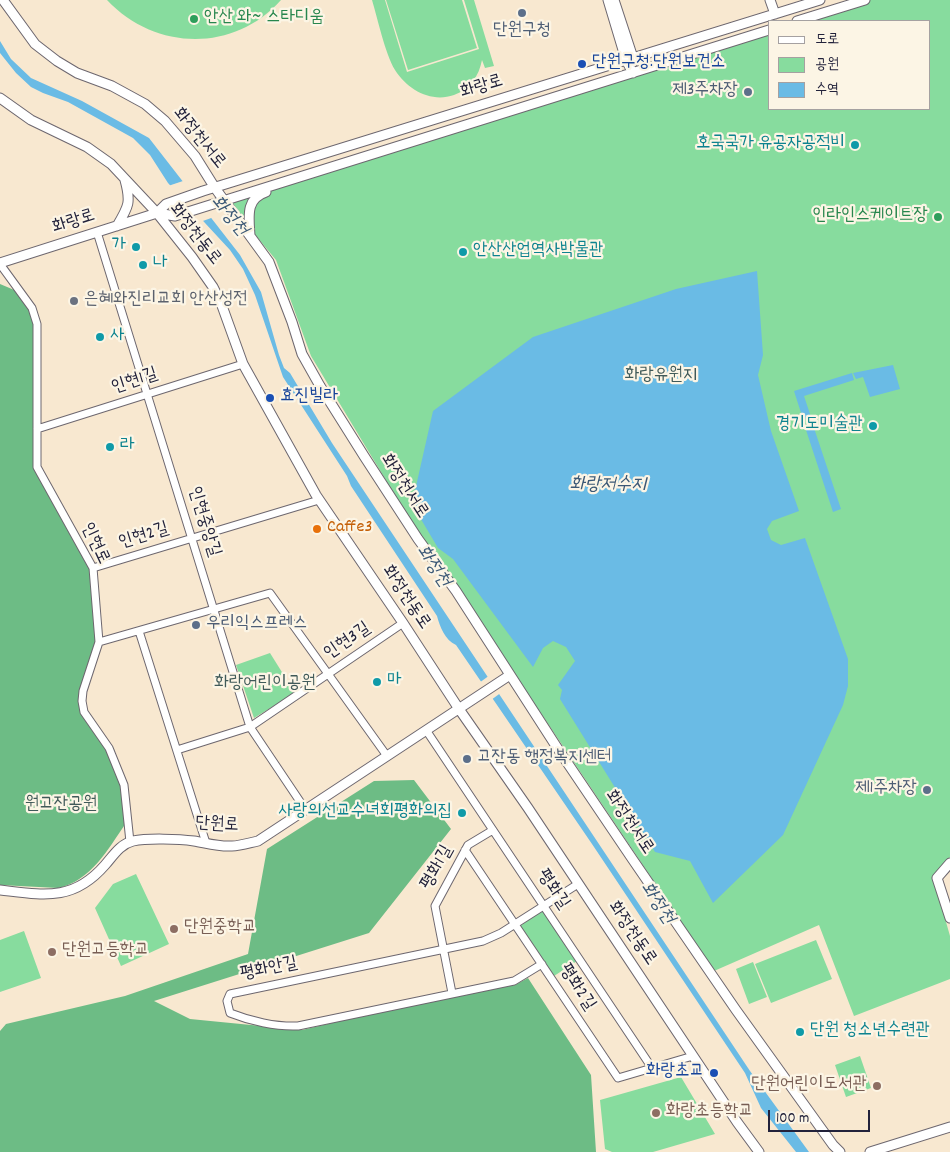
<!DOCTYPE html>
<meta charset="utf-8">
<style>
body{margin:0}
#map{position:relative;width:950px;height:1152px;overflow:hidden;background:#f8e8d0;font-family:Dekko,"Poor Story",sans-serif}
canvas{display:block}
.legend{position:absolute;left:768px;top:20px;width:162px;height:90px;box-sizing:border-box;background:#fcf5e5;border:1px solid #a5a1a1;margin:0;padding:6px 9px;list-style:none;font-size:15px;color:#22223b}
.legend li{display:flex;align-items:center;gap:10px;height:25px}
.legend b{width:25px;border:1px solid #a5a1a1}
.scale{position:absolute;left:768px;top:1110px;width:102px;height:22px;box-sizing:border-box;border:2px solid #22223b;border-top:0;padding-left:6px;font-size:15px;line-height:18px;white-space:nowrap;color:#22223b;-webkit-text-stroke:4px #fcf5e5;paint-order:stroke}
</style>
<div id="map">
<canvas width="950" height="1152"></canvas>
<ul class="legend">
<li><b style="height:6px;background:#fff"></b>도로</li>
<li><b style="height:14px;background:#87dc9e"></b>공원</li>
<li><b style="height:14px;background:#6abbe5"></b>수역</li>
</ul>
<div class="scale">100 m</div>
</div>
<script>
const g = document.querySelector('canvas').getContext('2d');
g.lineJoin = 'round';
function paint(path, color) {
  g.fillStyle = color;
  g.fill(path, 'evenodd');
}
function strokePath(path, color, width, dash) {
  g.strokeStyle = color;
  g.lineWidth = width;
  g.lineCap = dash ? 'butt' : 'round';
  g.setLineDash(dash || []);
  g.stroke(path);
}
function label(font, color, halo, rows, align = 'center') {
  g.font = font + ' Dekko,"Poor Story",sans-serif';
  g.lineWidth = 4.5;
  g.setLineDash([]);
  g.textBaseline = 'middle';
  g.strokeStyle = halo;
  g.fillStyle = color;
  for (const [text, x, y, turn = 0] of rows) {
    g.save();
    g.translate(x, y);
    g.rotate((+turn || 0) * Math.PI / 180);
    g.textAlign = isNaN(turn) ? turn : align;
    if (halo) g.strokeText(text, 0, 0);
    g.fillText(text, 0, 0);
    g.restore();
  }
}
paint(new Path2D(`
 M107,0H281C234,53 155,51 107,0Z
 M372,0H385L407,72L479,49L464,0H474L494,66L485,68L482,60C479,76 470,89 454,95C431,103 408,90 395,70C385,53 378,20 372,0Z
 M386,0H462L477,48L408,70Z
 M862,0H950V857L933,876L950,936V979L854,1016L819,925L714,971L399,502L311,356L276,260L223,196L769,28V109H929V21H792Z
 M270,653L295,693L254,718L236,665Z
 M136,874L169,944L121,966L95,908L113,884Z
 M543,910L577,961L554,976L520,926Z
 M24,931L41,978L0,992V940Z
 M816,940L832,979L771,1003L755,964Z
 M753,962L767,997L749,1004L736,969Z
 M860,1056L871,1088L846,1097L835,1065Z
 M681,1077L715,1134L653,1152H612L605,1149L600,1100Z`), '#87dc9e');
paint(new Path2D(`
 M0,284L19,292L39,318V464L91,560L101,641L84,689L85,711L114,749L120,772L126,823C108,849 91,881 58,888L0,885Z
 M414,780L451,829L369,933L154,1001L190,1019L302,1030L412,1004L515,985L528,978L591,1075L596,1152H0V1031L6,1024L125,996L248,954L267,849L374,781Z`), '#6dbc85');
paint(new Path2D(`
 M0,41L11,59L31,78L82,101L149,138L240,255L261,292L279,355L284,368L290,373L332,443L750,1071L809,1152H796L761,1108L745,1073L592,844L456,645C445,640 440,627 437,616L351,486L347,476L283,377L255,295L243,269L230,250L168,183L150,155L133,138L68,102L43,93L31,87L16,73L0,53Z
 M757,271L763,355L758,375L771,431L799,511L772,521L767,529L771,540L781,545L805,538L848,659V686L843,705L783,835L713,903L690,861L655,852L560,699L562,690L558,685L575,661L566,647L553,641L543,648L533,667L453,559L438,548L412,504L433,411L533,337L676,289Z
 M893,365L900,389L870,397L863,377L856,379L853,373Z
 M852,373L854,380L804,396L811,417L803,419L794,391Z
 M814,428L841,509L833,512L806,430Z`), '#6abbe5');
paint(new Path2D(`
 M186,180L214,217L200,222L168,186Z
 M490,675L502,692L491,700L479,683Z`), '#f8e8d0');
const minor = new Path2D(`
 M97,232L250,727L305,809
 M0,264L32,308L37,324V467L93,568L99,642L83,691L82,701L84,712L109,748L124,785L130,842
 M37,429L243,364
 M93,568L319,500
 M139,631L206,843
 M99,642L270,593L387,756
 M426,730L652,1068
 M177,750L250,727L403,623
 M465,850L618,1078L693,1056
 M542,964L514,981L298,1026C276,1027 250,1021 230,1013L227,1001L230,994L483,941L501,933L578,884
 M452,993L435,906L468,845L493,830`);
const tertiary = new Path2D(`
 M3,0L35,44L57,61L77,73L112,86L145,104L165,121L195,156L215,188L269,262L292,322L302,354L320,386L364,456L418,539L456,591L556,746L633,860L736,1010L833,1145L840,1152
 M608,0L626,60L633,73
 M614,0L633,58V62
 M770,0L775,14
 M797,21L865,0
 M0,98L31,120L87,147L111,164L157,213L192,257L213,287L221,303L243,364L316,495L403,623L459,709L528,808L737,1122L759,1152
 M157,213L166,204L203,191L820,0
 M117,226C129,206 131,202 125,180
 M250,236C249,217 245,199 266,192
 M0,263L157,213L175,216L769,30
 M950,863L937,878L950,918
 M0,890C43,895 73,902 105,865C113,856 120,844 133,841C147,838 179,839 194,841C206,843 219,847 232,846C240,846 249,843 258,841L510,675
 M870,1152L950,1127`);
strokePath(minor, '#6d676f', 9);
strokePath(tertiary, '#6d676f', 11);
strokePath(minor, '#fff', 7);
strokePath(tertiary, '#fff', 9);
for (const [x, y, r, color] of [
 [522,13,5,"#5c6f8a"],
 [194,19,5,"#2e9e5b"],
 [582,64,5,"#1a4fb4"],
 [748,92,5,"#5c6f8a"],
 [855,145,5,"#0f9aa8"],
 [938,217,5,"#2e9e5b"],
 [136,247,5,"#0f9aa8"],
 [463,252,5,"#0f9aa8"],
 [143,265,5,"#0f9aa8"],
 [74,301,5,"#6b7280"],
 [100,337,5,"#0f9aa8"],
 [270,398,5,"#1a4fb4"],
 [873,426,5,"#0f9aa8"],
 [110,447,5,"#0f9aa8"],
 [317,529,5,"#e8710a"],
 [196,625,5,"#5c6f8a"],
 [377,682,5,"#0f9aa8"],
 [467,759,5,"#5c6f8a"],
 [927,790,5,"#5c6f8a"],
 [462,813,5,"#0f9aa8"],
 [174,929,5,"#8d6e63"],
 [52,952,5,"#8d6e63"],
 [800,1032,5,"#0f9aa8"],
 [714,1073,5,"#1a4fb4"],
 [877,1086,5,"#8d6e63"],
 [656,1113,5,"#8d6e63"]
]) {
  const dot = new Path2D();
  dot.arc(x, y, r, 0, 2 * Math.PI);
  g.fillStyle = color;
  g.fill(dot);
  strokePath(dot, '#fcf5e5', 2);
}
label('18px', '#27864d', '#fcf5e5', [
 ["안산 와~ 스타디움",204,19],
 ["인라인스케이트장",928,217,"right"]
], 'left');
label('18px', '#4e5e75', '#fcf5e5', [
 ["단원구청",522,32,"center"],
 ["제3주차장",738,92],
 ["우리익스프레스",206,625,"left"],
 ["고잔동 행정복지센터",477,759,"left"],
 ["제1주차장",917,790]
], 'right');
label('18px', '#164399', '#fcf5e5', [
 ["단원구청.단원보건소",592,64],
 ["효진빌라",280,398],
 ["화랑초교",704,1073,"right"]
], 'left');
label('18px', '#22223b', '#fcf5e5', [
 ["화랑로",482,88,-17],
 ["화정천서로",198,139,51],
 ["화랑로",74,223,-18],
 ["화정천동로",194,235,52],
 ["인현1길",135,382,-18],
 ["화정천서로",403,487,57],
 ["인현중앙길",203,522,73],
 ["인현2길",144,537,-17],
 ["인현로",94,544,65],
 ["화정천동로",405,598,56],
 ["인현3길",348,642,-34],
 ["화정천서로",628,823,56],
 ["단원로",217,826,3],
 ["평화1길",438,868,-61],
 ["평화길",552,890,56],
 ["화정천동로",631,934,56],
 ["평화안길",269,970,-12],
 ["평화2길",576,988,57]
]);
label('18px', '#0d838f', '#fcf5e5', [
 ["호국국가 유공자공적비",845,145,"right"],
 ["가",126,247,"right"],
 ["안산산업역사박물관",473,252],
 ["나",153,265],
 ["사",110,337],
 ["경기도미술관",863,426,"right"],
 ["라",120,447],
 ["마",387,682],
 ["사랑의선교수녀회평화의집",452,813,"right"],
 ["단원 청소년수련관",810,1032]
], 'left');
label('18px', '#5b616d', '#fcf5e5', [
 ["은혜와진리교회 안산성전",84,301]
], 'left');
label('18px', '#405a59', '#fcf5e5', [
 ["화랑유원지",661,377],
 ["화랑어린이공원",265,685],
 ["원고잔공원",61,806]
]);
label('18px', '#c56008', '#fcf5e5', [
 ["Caffe3",327,529]
], 'left');
label('18px', '#785e54', '#fcf5e5', [
 ["단원중학교",184,929],
 ["단원고등학교",62,952],
 ["단원어린이도서관",867,1086,"right"],
 ["화랑초등학교",666,1113]
], 'left');
label('italic 19px', '#3b5876', '#fcf5e5', [
 ["화정천",228,217,50],
 ["화랑저수지",608,486],
 ["화정천",432,567,56],
 ["화정천",656,904,56]
]);
</script>
